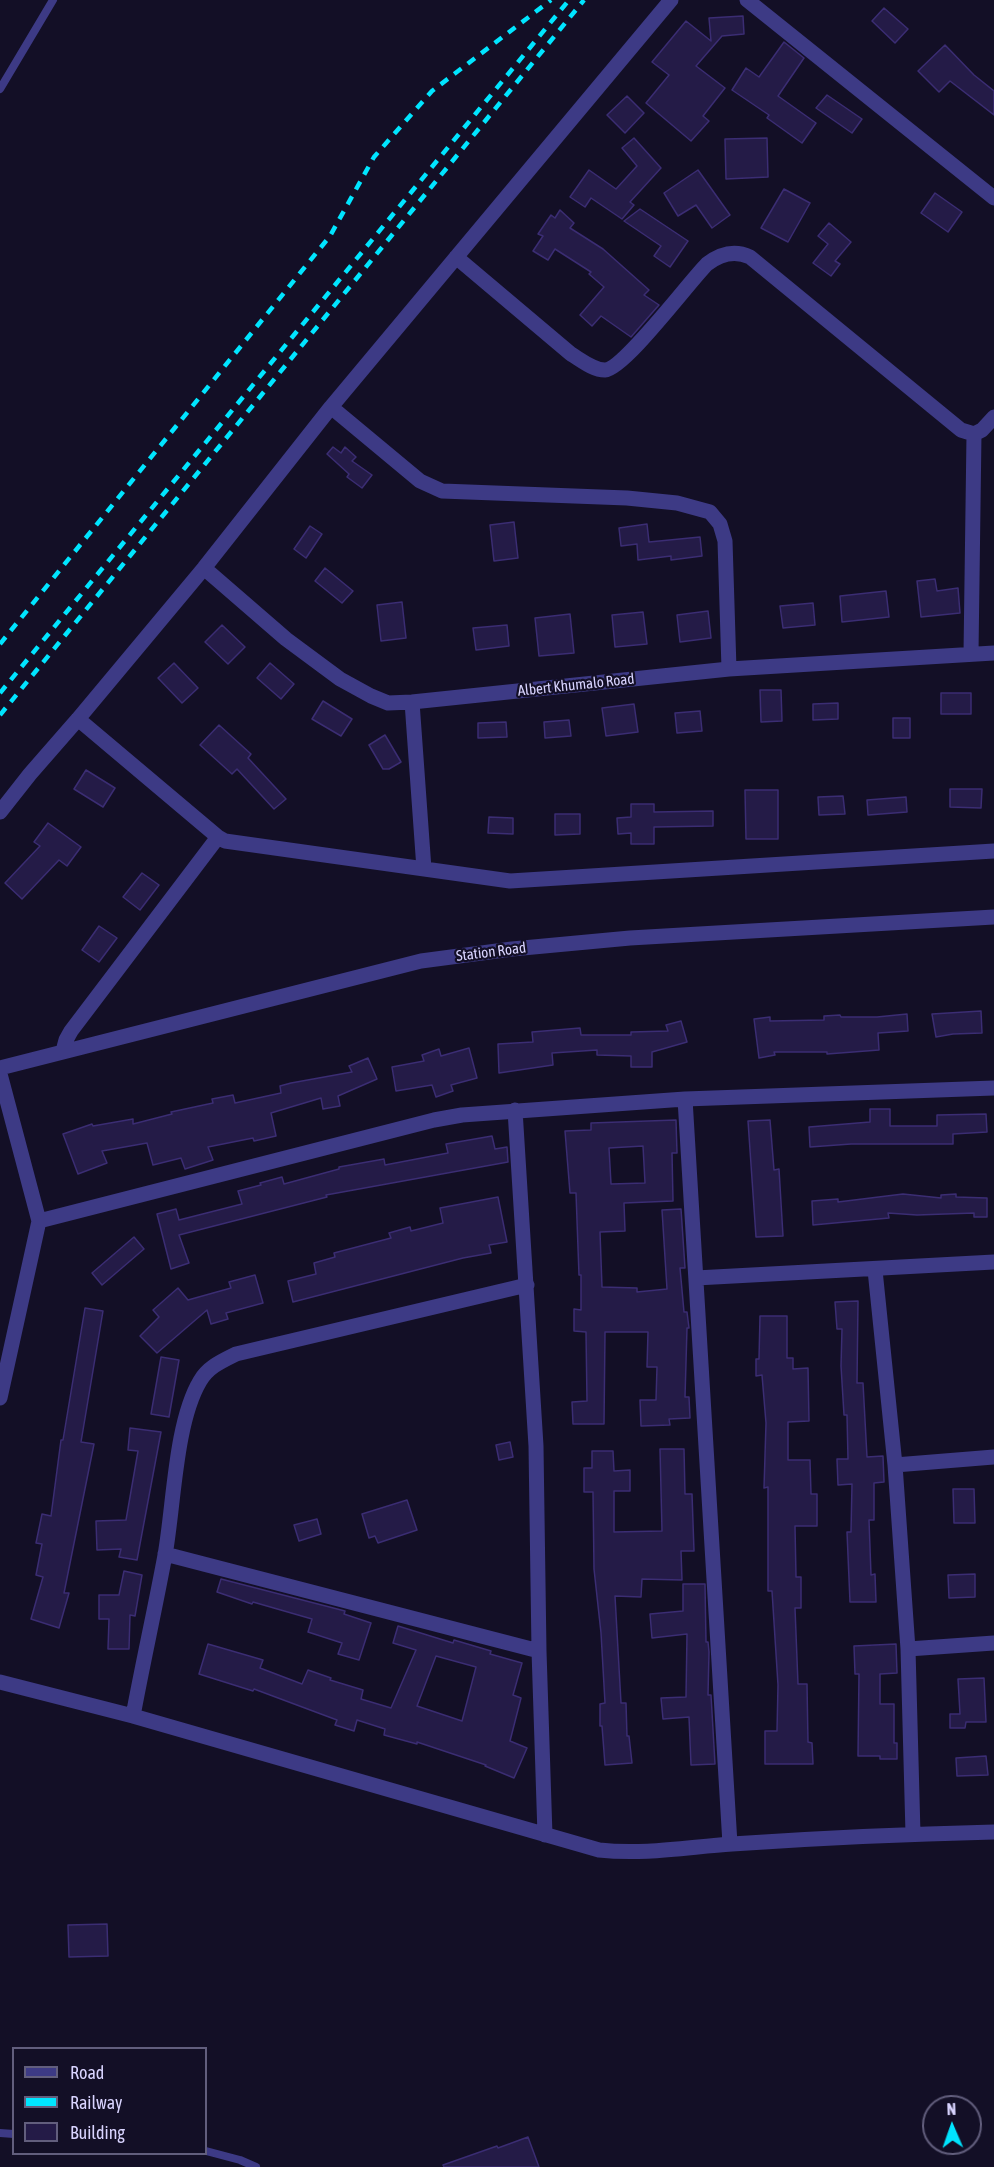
<!DOCTYPE html>
<style>
body{margin:0}
#map{position:relative;width:994px;height:2167px;overflow:hidden;background:#130f26;font-family:"Asap Condensed",sans-serif}
canvas{display:block}
.legend{position:absolute;left:12px;top:2047px;width:195px;height:108px;box-sizing:border-box;background:#130f26;border:2px solid #625e7d;margin:0;padding:8px 10px;list-style:none;font-size:18px;color:#d9d4ff}
.legend li{display:flex;align-items:center;gap:12px;height:30px}
.legend b{width:30px;border:2px solid #625e7d}
.north{position:absolute;left:922px;top:2095px;width:60px;height:60px;box-sizing:border-box;background:#130f26;border:2px solid #625e7d;border-radius:50%;rotate:358deg;font-size:16px;font-weight:700;line-height:24px;text-align:center;color:#d9d4ff}
.north::after{content:'';display:block;margin:auto;width:21px;height:27px;background:#00e5ff;clip-path:polygon(50% 0,100% 100%,50% 72%,0 100%)}
</style>
<div id="map">
<canvas width="994" height="2167"></canvas>
<ul class="legend">
<li><b style="height:8px;background:#3d3a85"></b>Road</li>
<li><b style="height:8px;background:#00e5ff"></b>Railway</li>
<li><b style="height:16px;background:#241b47"></b>Building</li>
</ul>
<div class="north">N</div>
</div>
<script>
const g = document.querySelector('canvas').getContext('2d');
g.lineJoin = 'round';
function paint(path, color) {
  g.fillStyle = color;
  g.fill(path, 'evenodd');
}
function strokePath(path, color, width, dash) {
  g.strokeStyle = color;
  g.lineWidth = width;
  g.lineCap = dash ? 'butt' : 'round';
  g.setLineDash(dash || []);
  g.stroke(path);
}
function label(font, color, halo, rows, align = 'center') {
  g.font = font + ' "Asap Condensed",sans-serif';
  g.lineWidth = 4.5;
  g.setLineDash([]);
  g.textBaseline = 'middle';
  g.strokeStyle = halo;
  g.fillStyle = color;
  for (const [text, x, y, turn = 0] of rows) {
    g.save();
    g.translate(x, y);
    g.rotate((+turn || 0) * Math.PI / 180);
    g.textAlign = isNaN(turn) ? turn : align;
    if (halo) g.strokeText(text, 0, 0);
    g.fillText(text, 0, 0);
    g.restore();
  }
}
const building = new Path2D(`
 M884,8L908,29L895,43L872,21Z
 M743,16L744,34L722,36L696,66L725,88L703,116L709,121L691,141L646,103L669,75L652,62L686,21L711,41L709,18Z
 M784,42L804,58L778,96L816,123L802,143L767,118L769,115L732,90L746,68L759,77Z
 M945,45L974,75L994,91V115L950,81L939,92L918,71Z
 M827,95L862,119L852,133L816,108Z
 M627,96L644,113L625,133L607,115Z
 M634,138L661,168L630,202L634,205L622,219L591,198L585,207L570,197L589,170L616,189L637,166L622,148Z
 M767,138L768,177L726,179L725,139Z
 M698,170L730,215L712,228L696,205L678,216L664,193Z
 M784,189L810,203L788,242L761,228Z
 M935,193L962,212L948,232L921,213Z
 M640,209L688,241L670,267L654,256L661,246L624,221Z
 M560,210L574,223L570,228L603,249L649,290L644,295L659,305L631,337L601,316L592,326L580,315L604,287L589,274L591,272L555,249L548,260L533,251L543,236L538,234L551,215L555,218Z
 M829,223L851,242L835,261L840,264L831,276L813,263L828,244L818,236Z
 M333,447L341,453L345,447L356,457L352,461L372,475L362,488L347,477L349,474L327,454Z
 M514,522L518,558L494,561L490,525Z
 M647,524L649,542L700,537L702,556L671,560V556L638,560L637,544L621,546L619,528Z
 M310,526L322,534L306,558L294,549Z
 M325,568L353,591L342,603L315,581Z
 M935,579L937,591L958,588L960,613L921,617L917,581Z
 M886,591L889,617L842,622L840,596Z
 M402,602L406,638L381,641L377,605Z
 M813,603L815,625L783,628L780,606Z
 M708,611L711,638L680,642L677,615Z
 M643,612L647,644L615,647L612,615Z
 M570,614L574,653L539,656L535,618Z
 M222,625L245,647L228,664L205,642Z
 M507,625L509,646L476,650L473,628Z
 M174,663L198,688L182,703L158,678Z
 M270,663L294,684L281,699L257,678Z
 M760,690H781L782,721L761,722Z
 M941,693H971V714H941Z
 M323,701L352,719L341,736L312,719Z
 M838,703V719L813,720V704Z
 M634,704L638,732L606,736L602,708Z
 M700,711L702,731L677,733L675,713Z
 M893,718H910V738H893Z
 M569,720L571,736L545,738L544,722Z
 M506,722L507,737L478,738V723Z
 M219,725L251,754L248,758L286,799L274,809L237,769L232,774L200,745Z
 M385,735L401,762L389,769H383L369,745Z
 M86,770L115,788L103,807L74,789Z
 M950,789H982L981,808L950,807Z
 M745,790H778V839H746Z
 M843,796L845,814L819,815L818,797Z
 M906,797L907,812L868,815L867,800Z
 M631,804H654V812L713,811V826L654,827V844H631V833L618,834L617,818L631,817Z
 M555,814H580V834L555,835Z
 M489,817L513,818V834L488,833Z
 M48,823L81,847L67,866L59,860L22,899L5,883L40,846L34,842Z
 M142,873L159,885L140,910L123,897Z
 M99,926L117,938L99,962L82,950Z
 M981,1011L982,1033L953,1034L936,1037L932,1014Z
 M907,1014L908,1031L878,1033L879,1050L827,1054V1052H774L775,1055L759,1058L754,1019L770,1017V1021L824,1020V1016L840,1015L841,1017H877Z
 M681,1021L687,1042L652,1052V1067H631V1056L597,1055V1050L552,1053L553,1065L499,1073L498,1044L533,1042L532,1032L580,1028L581,1035H631V1032L668,1031L666,1025Z
 M469,1048L477,1078L451,1085L453,1091L436,1097L432,1085L396,1091L392,1067L424,1061L422,1055L439,1049L441,1056Z
 M368,1058L377,1079L338,1096L340,1106L323,1109L321,1098L271,1113L276,1136L254,1141L253,1138L208,1147L213,1160L185,1169L181,1158L153,1165L147,1143L102,1151L107,1163L78,1174L63,1134L92,1124L93,1126L133,1119V1124L172,1114L171,1112L213,1103L212,1099L233,1095L235,1103L281,1093L280,1086L291,1083L352,1072L349,1066Z
 M870,1109H890V1126H937V1115L986,1114L987,1132L953,1134V1144H851L810,1147L809,1127L870,1122Z
 M676,1120L677,1153H672L673,1201L624,1203L625,1231L600,1232L602,1287L637,1288V1292L667,1289L662,1210L681,1209L685,1268H680L684,1312H687L689,1328H687L685,1397H689L690,1418L669,1419L670,1425L641,1426L640,1400H656L657,1367H647L648,1332H605L604,1424H573L572,1402L587,1401L586,1332L574,1331V1309L581,1310V1275H579L576,1193H570L565,1131L591,1130V1123ZM643,1146L645,1183L611,1184L609,1148Z
 M770,1120L774,1170L779,1169L783,1236L756,1237L748,1121Z
 M492,1136L495,1149L507,1147L508,1162L326,1195L327,1197L179,1235L189,1263L171,1269L157,1214L176,1209L179,1220L242,1204L238,1191L261,1185L260,1183L282,1177L284,1184L339,1169V1167L384,1159L385,1165L448,1153L446,1144Z
 M903,1194L941,1198V1195L956,1194V1197L987,1198V1217H974V1213L917,1215L888,1213L889,1218L813,1225L812,1201L838,1199V1202Z
 M498,1197L507,1242L489,1245L491,1253L463,1258L293,1302L288,1281L316,1274L314,1263L335,1257L334,1253L391,1238L389,1233L410,1227L411,1231L443,1223L440,1208Z
 M134,1237L144,1249L102,1285L92,1273Z
 M255,1275L263,1303L226,1313L228,1319L211,1324L207,1310L157,1353L140,1336L159,1317L153,1310L178,1288L188,1300L231,1288L229,1282Z
 M858,1301L857,1383H863L867,1457L883,1456L884,1482L874,1483V1520H869L871,1575L875,1574L876,1602H850L847,1532H851L852,1484L838,1485L837,1459H848L847,1415H844L841,1366L842,1329H837L835,1302Z
 M85,1308L103,1311L81,1442L94,1444L64,1593H69L59,1628L31,1619L43,1577L36,1575L42,1544L36,1543L42,1514L51,1516L61,1440H63Z
 M760,1316H787V1358H793V1369L808,1368L809,1421L788,1422V1460H810L811,1494H817V1526H795L796,1577H801V1608H795L798,1684H807L808,1742L812,1743L813,1764H765V1731H777L778,1685L772,1591H768V1487L764,1488L766,1423L762,1375L756,1376V1359H759Z
 M161,1357L179,1360L169,1417L151,1414Z
 M130,1428L161,1432L137,1560L119,1557L121,1549L97,1550L96,1521L126,1520L138,1451L128,1450Z
 M510,1442L513,1457L499,1460L496,1445Z
 M660,1449H684L685,1494H692L694,1551H681L682,1580L642,1579L641,1597L615,1596L621,1703H626L627,1736H629L632,1763L605,1765L602,1726H600V1704L605,1703L601,1633L594,1569L593,1492H584V1468H592V1451H613L614,1471L630,1470V1491H614V1532L662,1531Z
 M953,1489H974L975,1523H954Z
 M407,1500L417,1530L378,1543L375,1536L369,1538L362,1514Z
 M317,1519L321,1534L299,1541L294,1525Z
 M124,1571L142,1575L135,1616L130,1615L129,1649H108L109,1619H99V1595H119Z
 M975,1574V1597L949,1598L948,1575Z
 M221,1579L345,1611L344,1614L371,1623L359,1660L338,1654L342,1643L308,1632L312,1619L253,1602L252,1604L217,1592Z
 M683,1584H705L706,1642H708L709,1652L708,1695H711L715,1764L691,1765L689,1717L663,1719L661,1698L686,1697L687,1634L652,1638L650,1614L683,1611Z
 M398,1626L453,1643L454,1640L491,1651L490,1654L522,1663L513,1695L521,1698L510,1741L527,1748L514,1778L485,1766L486,1765L417,1742V1744L384,1735L385,1729L357,1720L354,1731L335,1725L337,1720L254,1689L253,1691L199,1674L208,1644L263,1660L260,1668L302,1684L308,1670L331,1678L330,1680L363,1690L361,1699L391,1708L416,1650L393,1643ZM436,1656L476,1667L462,1721L417,1706Z
 M896,1644L897,1673L880,1674V1704H894V1743H897V1759H880V1756H858L859,1674H855L854,1646Z
 M984,1678L986,1722H966L965,1728H950V1714H960L958,1679Z
 M986,1756L988,1775L957,1776L956,1758Z
 M107,1924L108,1956L69,1957L68,1925Z
 M528,2137L539,2167H444L443,2165L497,2146L498,2148Z`);
paint(building, '#241b47');
strokePath(building, '#3b2d73', 1.5);
strokePath(new Path2D(`
 M0,89L53,0
 M0,2133L14,2134
 M206,2151L240,2160L256,2167`), '#3d3a85', 8);
strokePath(new Path2D(`
 M747,0L994,198
 M456,257L571,354C581,360 593,370 605,370C624,369 689,282 707,264C720,254 735,250 750,257L961,430L974,434
 M331,407L420,481L442,491L627,498L677,503L710,512L720,524L725,541L729,669
 M204,568L286,639L340,679L371,696L388,703L412,702L729,669L994,653
 M971,653L974,434L982,430L994,417
 M412,702L424,869
 M78,719L218,837L225,841L510,881L994,851
 M0,812L30,774L78,719L204,568L331,407L671,0
 M63,1051L66,1040L71,1031L218,837
 M0,1068L421,961L512,949L630,938L994,917
 M0,1074L39,1221L0,1398
 M685,1099L730,1844
 M515,1110L536,1446L539,1651L545,1835
 M39,1221L434,1120L462,1115L685,1099L994,1088
 M875,1270L895,1465L908,1649L913,1834
 M696,1278L994,1262
 M895,1465L994,1457
 M165,1554L539,1651
 M908,1649L994,1643
 M0,1682L133,1716L599,1850C644,1855 688,1847 732,1844C819,1838 907,1834 994,1832
 M133,1716C143,1662 155,1609 165,1555C174,1505 175,1423 200,1381C208,1367 222,1361 236,1354L527,1285`), '#3d3a85', 15);
strokePath(new Path2D(`
 M0,644L330,236L374,157L432,91L551,0
 M0,693L569,0
 M0,715L584,0`), '#00e5ff', 4.5, [9, 8]);
label('15px', '#d9d4ff', '#130f26', [
 ["Albert Khumalo Road",576,685,-6],
 ["Station Road",491,952,-7]
]);
</script>
